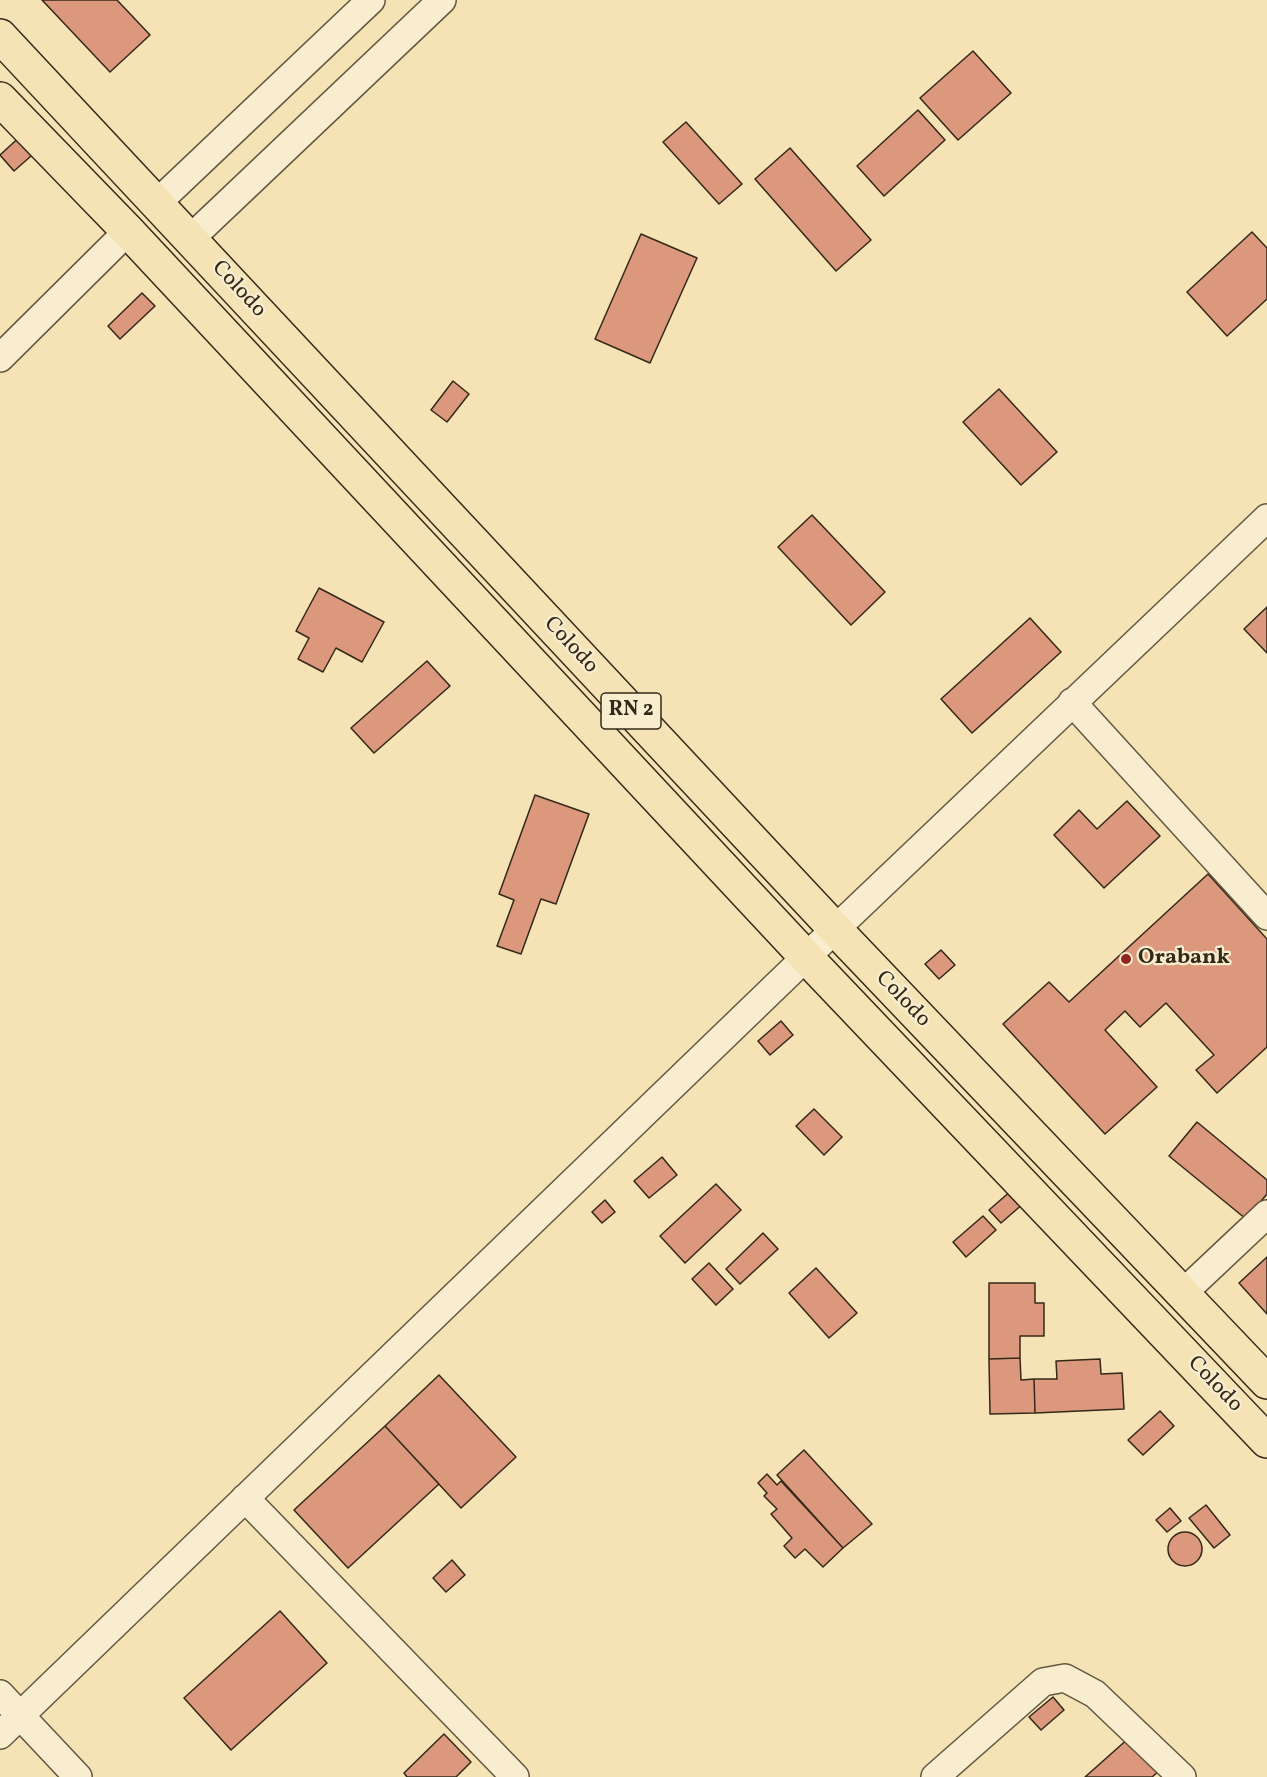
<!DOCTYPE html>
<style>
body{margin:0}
canvas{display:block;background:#f5e3b5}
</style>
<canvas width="1267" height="1777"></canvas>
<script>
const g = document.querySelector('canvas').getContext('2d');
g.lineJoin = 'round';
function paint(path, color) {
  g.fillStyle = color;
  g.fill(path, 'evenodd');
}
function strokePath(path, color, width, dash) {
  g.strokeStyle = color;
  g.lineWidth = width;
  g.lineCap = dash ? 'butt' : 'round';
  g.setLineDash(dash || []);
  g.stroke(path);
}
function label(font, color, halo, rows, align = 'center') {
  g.font = font + ' Vollkorn,serif';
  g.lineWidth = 4.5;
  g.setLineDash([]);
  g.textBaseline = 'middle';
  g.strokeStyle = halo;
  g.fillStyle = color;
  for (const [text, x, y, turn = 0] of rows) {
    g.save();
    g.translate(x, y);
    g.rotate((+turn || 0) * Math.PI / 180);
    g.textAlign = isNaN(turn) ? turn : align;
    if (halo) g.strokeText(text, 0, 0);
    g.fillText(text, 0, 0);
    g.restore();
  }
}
const building = new Path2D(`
 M42,0H117L150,35L110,72Z
 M973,51L1011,93L958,140L920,98Z
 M918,110L945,140L884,196L857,166Z
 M686,122L742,184L719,204L663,142Z
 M24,133L39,149L14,171L0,155Z
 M790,148L871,240L836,271L755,179Z
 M1252,232L1267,248V299L1227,336L1187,292Z
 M641,234L697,258L650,363L595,339Z
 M142,293L155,306L120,339L108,326Z
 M453,381L469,394L447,422L431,410Z
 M999,389L1057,452L1021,485L963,422Z
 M812,515L885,592L851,625L778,547Z
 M319,588L384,622L362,662L336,648L323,672L298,659L309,638L296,631Z
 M1267,607V653L1244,629Z
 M1030,618L1061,652L972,733L941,699Z
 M427,661L450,686L374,753L351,728Z
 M535,795L589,814L556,904L541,899L521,954L497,946L514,900L499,894Z
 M1127,801L1160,836L1104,888L1054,835L1079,810L1097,829Z
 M1208,874L1267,939V1047L1217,1093L1196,1070L1214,1055L1166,1003L1140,1027L1125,1011L1105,1030L1157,1087L1105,1134L1003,1024L1049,982L1069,1002Z
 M941,950L955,965L939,979L925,964Z
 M781,1021L793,1035L770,1055L758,1041Z
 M814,1109L842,1137L824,1155L796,1126Z
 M1197,1122L1267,1180V1194L1246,1219L1169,1156Z
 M662,1157L677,1175L649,1198L634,1181Z
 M716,1184L741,1210L685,1263L660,1236Z
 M1012,1190L1024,1203L1001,1223L989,1210Z
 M605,1200L615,1212L602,1223L592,1212Z
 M983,1216L996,1230L966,1257L953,1242Z
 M763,1233L778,1249L740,1284L726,1269Z
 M1267,1257V1314L1239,1283Z
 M709,1263L733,1289L716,1305L692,1279Z
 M816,1268L857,1313L829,1338L789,1293Z
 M989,1283H1035V1303H1044V1336H1020V1358L989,1359Z
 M1020,1358L1021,1380L1034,1379L1035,1413L990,1414L989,1359Z
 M1100,1359L1101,1374L1122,1373L1124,1409L1035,1413L1034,1379H1057L1056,1361Z
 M439,1375L516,1457L461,1508L385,1426Z
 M1160,1411L1174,1426L1143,1455L1128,1440Z
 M385,1426L439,1484L348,1568L294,1510Z
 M804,1450L872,1524L843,1548L777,1475Z
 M767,1474L777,1485L781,1481L843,1548L823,1567L805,1549L795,1558L784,1546L792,1538L771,1514L777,1509L764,1496L767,1493L758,1483Z
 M1206,1505L1230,1535L1214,1548L1189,1518Z
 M1170,1508L1181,1521L1167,1532L1156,1520Z
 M1168 1549a17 17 0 1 1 34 0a17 17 0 1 1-34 0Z
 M452,1560L465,1575L446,1592L433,1578Z
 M280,1611L327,1663L231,1750L184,1698Z
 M1053,1697L1064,1710L1041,1730L1029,1717Z
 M444,1734L471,1762L456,1777H407L404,1773Z
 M1130,1737L1159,1771L1152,1777H1085Z`);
paint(building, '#db987c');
strokePath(building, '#342818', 1.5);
const street = new Path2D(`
 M156,204L371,0
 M190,239L442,0
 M0,358L128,231
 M1072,702L1267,916
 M1182,1294L1267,1214
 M245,1498L515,1777
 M0,1694L78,1777
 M0,1735L806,957L1267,518
 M935,1777L1043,1682L1065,1678L1095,1694L1182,1777`);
const primary = new Path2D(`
 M0,36L835,929L1267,1382
 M0,99L128,231L806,957L1267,1441`);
strokePath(street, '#64573f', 30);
strokePath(primary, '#342818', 36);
strokePath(street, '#f8edcf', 27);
strokePath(primary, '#f5e3b5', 33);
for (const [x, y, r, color] of [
 [1126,959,6,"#8f2418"]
]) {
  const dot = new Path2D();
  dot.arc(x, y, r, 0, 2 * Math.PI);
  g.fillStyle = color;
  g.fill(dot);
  strokePath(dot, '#f8edcf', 2);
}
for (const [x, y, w] of [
 [631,711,60]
]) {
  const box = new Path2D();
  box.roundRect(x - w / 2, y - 18, w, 36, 4.5);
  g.fillStyle = '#f8edcf';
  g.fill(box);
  strokePath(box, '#342818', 1.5);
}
label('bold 21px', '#342818', null, [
 ["RN 2",631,711]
]);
label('22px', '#342818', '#f8edcf', [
 ["Colodo",238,290,47],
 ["Colodo",570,646,47],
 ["Colodo",902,1000,46],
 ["Colodo",1214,1385,46]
]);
label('bold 22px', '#342818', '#f8edcf', [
 ["Orabank",1138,959]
], 'left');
</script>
